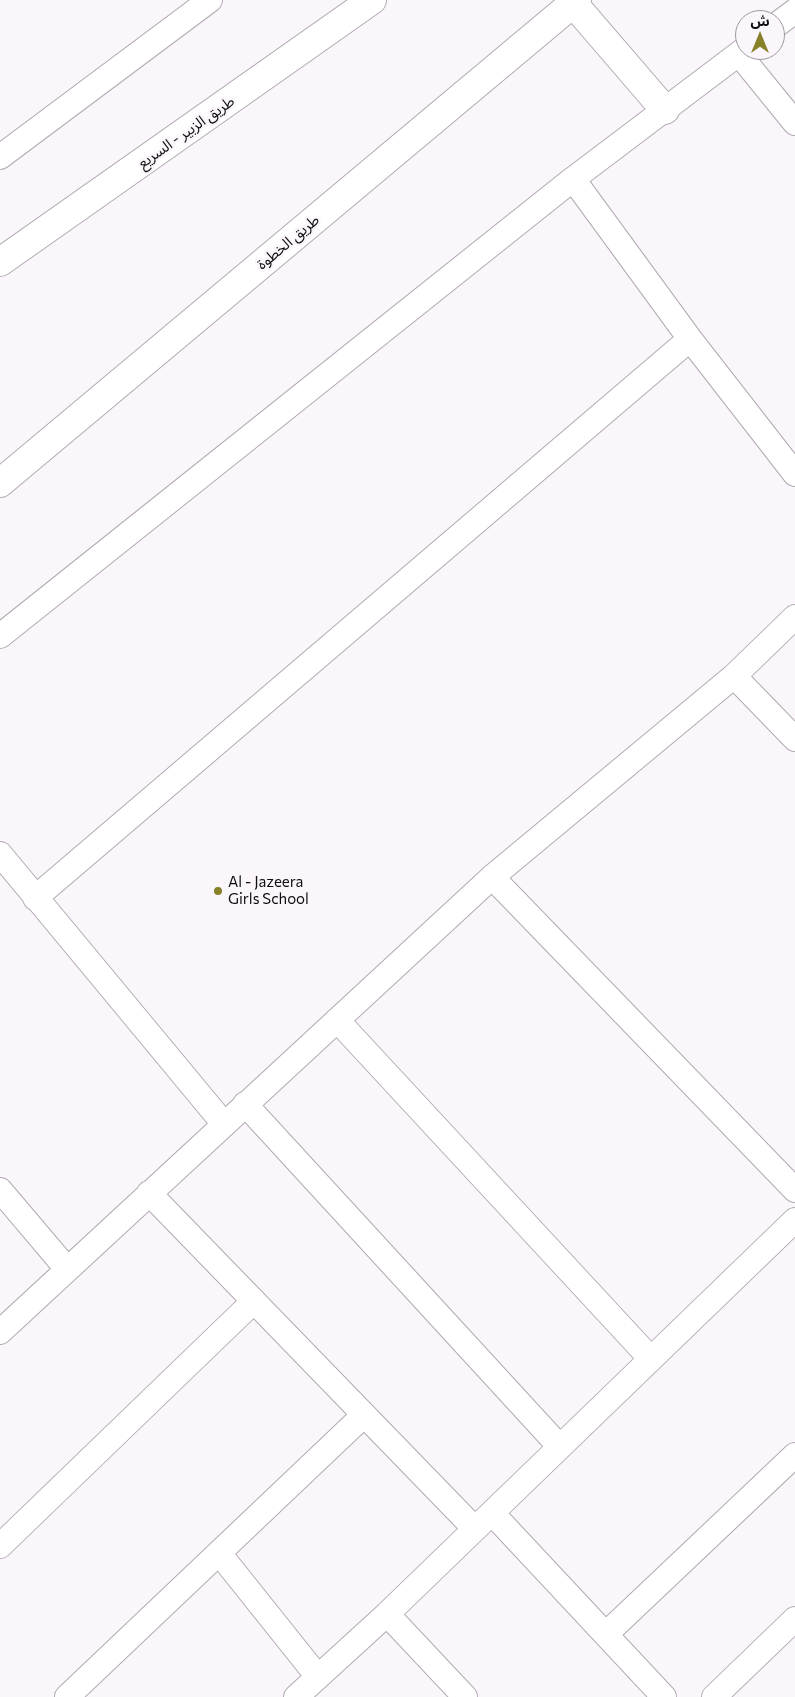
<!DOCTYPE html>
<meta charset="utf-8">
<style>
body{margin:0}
#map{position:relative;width:795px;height:1697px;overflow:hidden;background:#fbf6fb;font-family:Commissioner,"Noto Sans Arabic",sans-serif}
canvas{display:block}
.north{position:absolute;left:735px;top:10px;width:50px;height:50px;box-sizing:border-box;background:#fbf6fb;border:1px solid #9d999d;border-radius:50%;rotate:0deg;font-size:14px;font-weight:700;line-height:20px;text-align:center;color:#100e10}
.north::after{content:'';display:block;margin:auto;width:18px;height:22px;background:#878129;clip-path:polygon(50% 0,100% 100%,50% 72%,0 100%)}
</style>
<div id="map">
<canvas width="795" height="1697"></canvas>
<div class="north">ش</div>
</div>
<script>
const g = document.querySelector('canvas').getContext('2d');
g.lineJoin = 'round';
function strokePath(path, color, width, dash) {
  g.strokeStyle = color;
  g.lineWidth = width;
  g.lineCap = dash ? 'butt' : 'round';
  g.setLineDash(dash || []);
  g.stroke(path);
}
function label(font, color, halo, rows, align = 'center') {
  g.font = font + ' Commissioner,"Noto Sans Arabic",sans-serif';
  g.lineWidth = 5;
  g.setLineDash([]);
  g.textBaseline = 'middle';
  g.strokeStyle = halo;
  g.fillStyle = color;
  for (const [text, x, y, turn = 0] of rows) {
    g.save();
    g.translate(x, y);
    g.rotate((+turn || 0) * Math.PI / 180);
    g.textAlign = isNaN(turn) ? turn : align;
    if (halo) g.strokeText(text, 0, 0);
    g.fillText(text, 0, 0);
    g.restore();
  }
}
const street = new Path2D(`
 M775,26L795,11
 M739,54L795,123
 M0,157L210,0
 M573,179L690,339L795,474
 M0,636L573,179L745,49
 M734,676L795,739
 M0,854L224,1124
 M492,877L795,1190
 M35,898L690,339
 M337,1020L651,1359
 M245,1104L560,1447
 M0,1190L67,1269
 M149,1193L475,1529
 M0,1332L492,877L734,676L795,617
 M492,1513L664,1697
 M0,1546L254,1301
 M219,1553L318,1677
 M387,1614L465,1697
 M606,1634L795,1455
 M67,1697L364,1415
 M296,1697L387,1614L795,1220
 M714,1697L795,1619`);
const highway = new Path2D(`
 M573,3L665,110
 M0,262L372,0
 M0,483L577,0`);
strokePath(street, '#b0abb0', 26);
strokePath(highway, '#b0abb0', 30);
strokePath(street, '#fff', 24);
strokePath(highway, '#fff', 28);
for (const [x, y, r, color] of [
 [218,891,5,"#878129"]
]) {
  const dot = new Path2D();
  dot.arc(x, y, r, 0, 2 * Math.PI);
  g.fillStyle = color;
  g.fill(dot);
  strokePath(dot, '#fbf6fb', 2);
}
label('15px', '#100e10', '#fbf6fb', [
 ["طريق الزبير - السريع",186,132,-35],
 ["طريق الخطوة",288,242,-40]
]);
label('15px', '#100e10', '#fbf6fb', [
 ["Al - Jazeera",228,882],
 ["Girls School",228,899]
], 'left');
</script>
